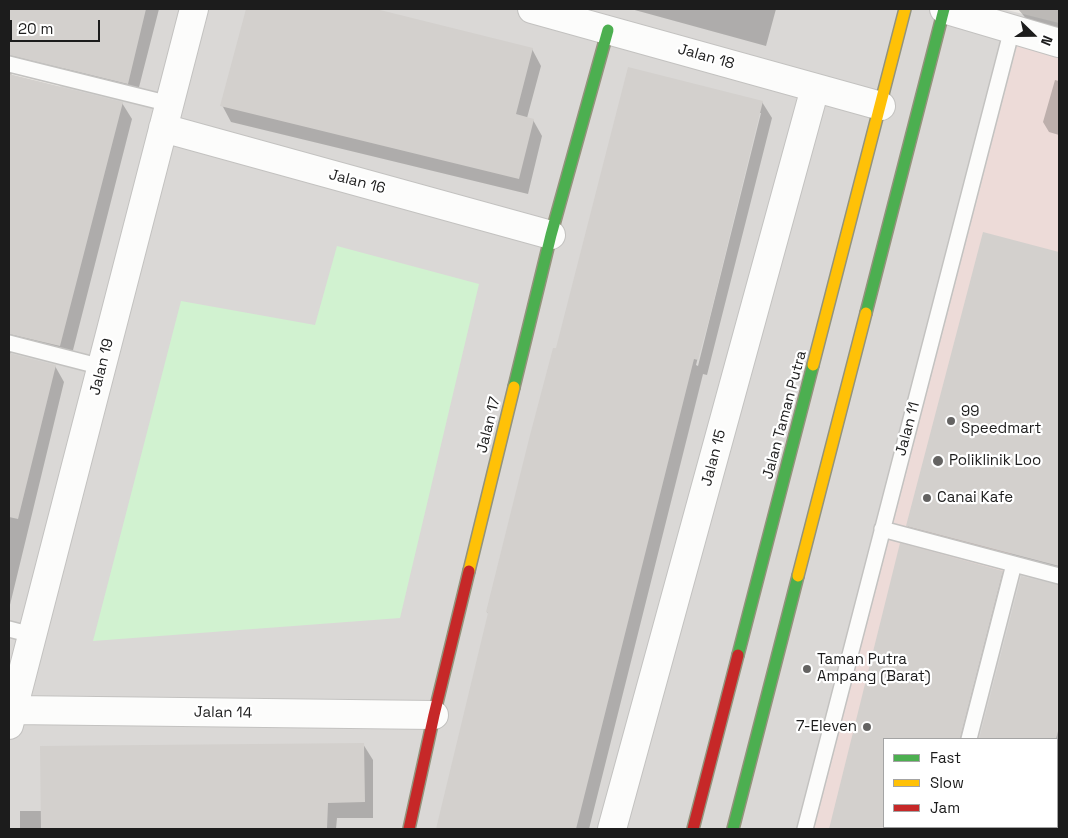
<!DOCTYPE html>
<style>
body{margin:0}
#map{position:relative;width:1068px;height:838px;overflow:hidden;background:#ebe8e4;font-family:"Space Grotesk",sans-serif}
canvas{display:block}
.frame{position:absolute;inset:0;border:10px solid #1c1c1c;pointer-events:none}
.legend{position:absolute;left:883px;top:738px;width:175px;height:90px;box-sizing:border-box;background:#fff;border:1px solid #a4a4a4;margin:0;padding:6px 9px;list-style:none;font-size:15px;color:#1c1c1c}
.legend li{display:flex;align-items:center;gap:10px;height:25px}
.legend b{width:25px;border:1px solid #a4a4a4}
.north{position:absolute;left:1008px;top:10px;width:50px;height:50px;-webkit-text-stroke:4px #fff;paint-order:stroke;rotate:112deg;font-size:14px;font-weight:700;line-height:20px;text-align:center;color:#1c1c1c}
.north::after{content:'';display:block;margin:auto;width:18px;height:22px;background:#1c1c1c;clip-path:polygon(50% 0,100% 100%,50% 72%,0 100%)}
.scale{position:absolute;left:10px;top:20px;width:90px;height:22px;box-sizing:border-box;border:2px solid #1c1c1c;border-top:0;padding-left:6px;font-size:15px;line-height:18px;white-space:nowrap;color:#1c1c1c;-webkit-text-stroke:4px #fff;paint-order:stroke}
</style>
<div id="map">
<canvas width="1068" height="838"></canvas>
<div class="frame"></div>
<ul class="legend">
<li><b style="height:6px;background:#4caf50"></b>Fast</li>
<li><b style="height:6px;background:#ffc107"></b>Slow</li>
<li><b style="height:6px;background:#c62828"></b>Jam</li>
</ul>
<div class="north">N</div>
<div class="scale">20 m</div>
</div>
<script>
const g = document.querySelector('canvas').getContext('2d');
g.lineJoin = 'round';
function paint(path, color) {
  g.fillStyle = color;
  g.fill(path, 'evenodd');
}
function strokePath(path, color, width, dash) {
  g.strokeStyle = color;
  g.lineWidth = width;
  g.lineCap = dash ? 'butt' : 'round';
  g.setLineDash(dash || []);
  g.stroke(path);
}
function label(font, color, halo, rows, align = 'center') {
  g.font = font + ' "Space Grotesk",sans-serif';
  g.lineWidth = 4.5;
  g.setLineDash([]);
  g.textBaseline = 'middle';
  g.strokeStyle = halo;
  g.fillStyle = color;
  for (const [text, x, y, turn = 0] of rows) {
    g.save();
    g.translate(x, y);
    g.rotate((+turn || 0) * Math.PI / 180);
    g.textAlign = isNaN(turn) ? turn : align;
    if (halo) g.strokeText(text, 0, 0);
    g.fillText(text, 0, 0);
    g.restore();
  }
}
paint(new Path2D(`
 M79,9H1003L1059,23V829H9V290ZM884,739H1057V827H884Z`), '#dad8d6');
paint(new Path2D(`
 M1018,42L1059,55V364L964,739H884V827H941V829H814Z`), '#eddbd8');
paint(new Path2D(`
 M337,246L479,284L400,618L93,641L181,301L315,325Z`), '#d1f2d0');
paint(new Path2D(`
 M9,9H159L136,99L15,71L11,75L122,103L132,119L71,358L21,350L12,352L10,354L55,366L64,382L9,609Z
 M247,9H371L532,49L541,66L527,118L533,120L542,136L528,194L231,122L222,105Z
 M631,9H776L766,46Z
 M1018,9H1059V30L1029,22Z
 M1055,80L1059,81V135L1049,132L1043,122Z
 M762,102L772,118L707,375L703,374L687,438L589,829H437L489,615L487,612L557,350ZM759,113H761L698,366L696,365Z
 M984,234L1059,254V583L919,546L907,525Z
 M901,545L1002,572L1014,592L976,739H884V827H1050V829H830Z
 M1022,577L1059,586V792L1057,802V739H980Z
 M363,744L373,760V818H337L336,829H20V811H42Z`), '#0003');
paint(new Path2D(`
 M9,9H146L128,84L9,55Z
 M246,9H376L533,48L516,114L534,119L519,179L220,106Z
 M628,67L763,101L709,320L698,360L694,359L576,829H436L488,613L486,612L529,439L553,348H556Z
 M9,74L123,102L60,346L9,334Z
 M983,232L1059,252V566L906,526Z
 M9,353L56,365L18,519L9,517Z
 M900,543L1003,571L960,739H884V829H829Z
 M1021,576L1059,585V727L1056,739H979Z
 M364,743L365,802L328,803L327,829H41L40,746Z`), '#d3d0cd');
const lane = new Path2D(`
 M9,64L170,104
 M9,343L102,367
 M882,529L1059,576
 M9,629L32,635
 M969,739L1014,564
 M805,829L1012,29
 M947,829L948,827`);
const street = new Path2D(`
 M532,9L881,106
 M944,9L1059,43
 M163,128L551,235
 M13,710L434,715
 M9,725L194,9
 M612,829L815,88`);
const fast = new Path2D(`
 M866,313L944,9
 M514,387L551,235L608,30
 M738,655L813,365
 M733,829L798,576`);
const slow = new Path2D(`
 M813,365L905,9
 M469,571L514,387
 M798,576L866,313`);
const jam = new Path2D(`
 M409,829L434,715L469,571
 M693,829L738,655`);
strokePath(lane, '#c3c2c0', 18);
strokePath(street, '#c3c2c0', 30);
strokePath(fast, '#93937c', 14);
strokePath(slow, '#93937c', 14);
strokePath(jam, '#93937c', 14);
strokePath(lane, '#fcfcfb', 15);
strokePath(street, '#fcfcfb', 28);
strokePath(fast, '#4caf50', 11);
strokePath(slow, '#ffc107', 11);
strokePath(jam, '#c62828', 11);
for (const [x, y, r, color] of [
 [951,421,5,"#646362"],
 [938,461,6,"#646362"],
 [927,498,5,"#646362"],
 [807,669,5,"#646362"],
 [867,727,5,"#646362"]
]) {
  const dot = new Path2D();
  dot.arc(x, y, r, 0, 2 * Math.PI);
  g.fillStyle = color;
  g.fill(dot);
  strokePath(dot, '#fff', 2);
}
label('15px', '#1c1c1c', '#fff', [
 ["Jalan 18",706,57,16],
 ["Jalan 16",357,182,15],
 ["Jalan 19",102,367,-76],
 ["Jalan Taman Putra",785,415,-75],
 ["Jalan 17",489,425,-76],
 ["Jalan 11",908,429,-75],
 ["Jalan 15",714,458,-75],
 ["Jalan 14",223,713,1]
]);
label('15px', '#1c1c1c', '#fff', [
 ["99",961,412],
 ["Speedmart",961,429],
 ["Poliklinik Loo",949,461],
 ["Canai Kafe",937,498],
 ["Taman Putra",817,660],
 ["Ampang (Barat)",817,677],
 ["7-Eleven",857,727,"right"]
], 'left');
</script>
